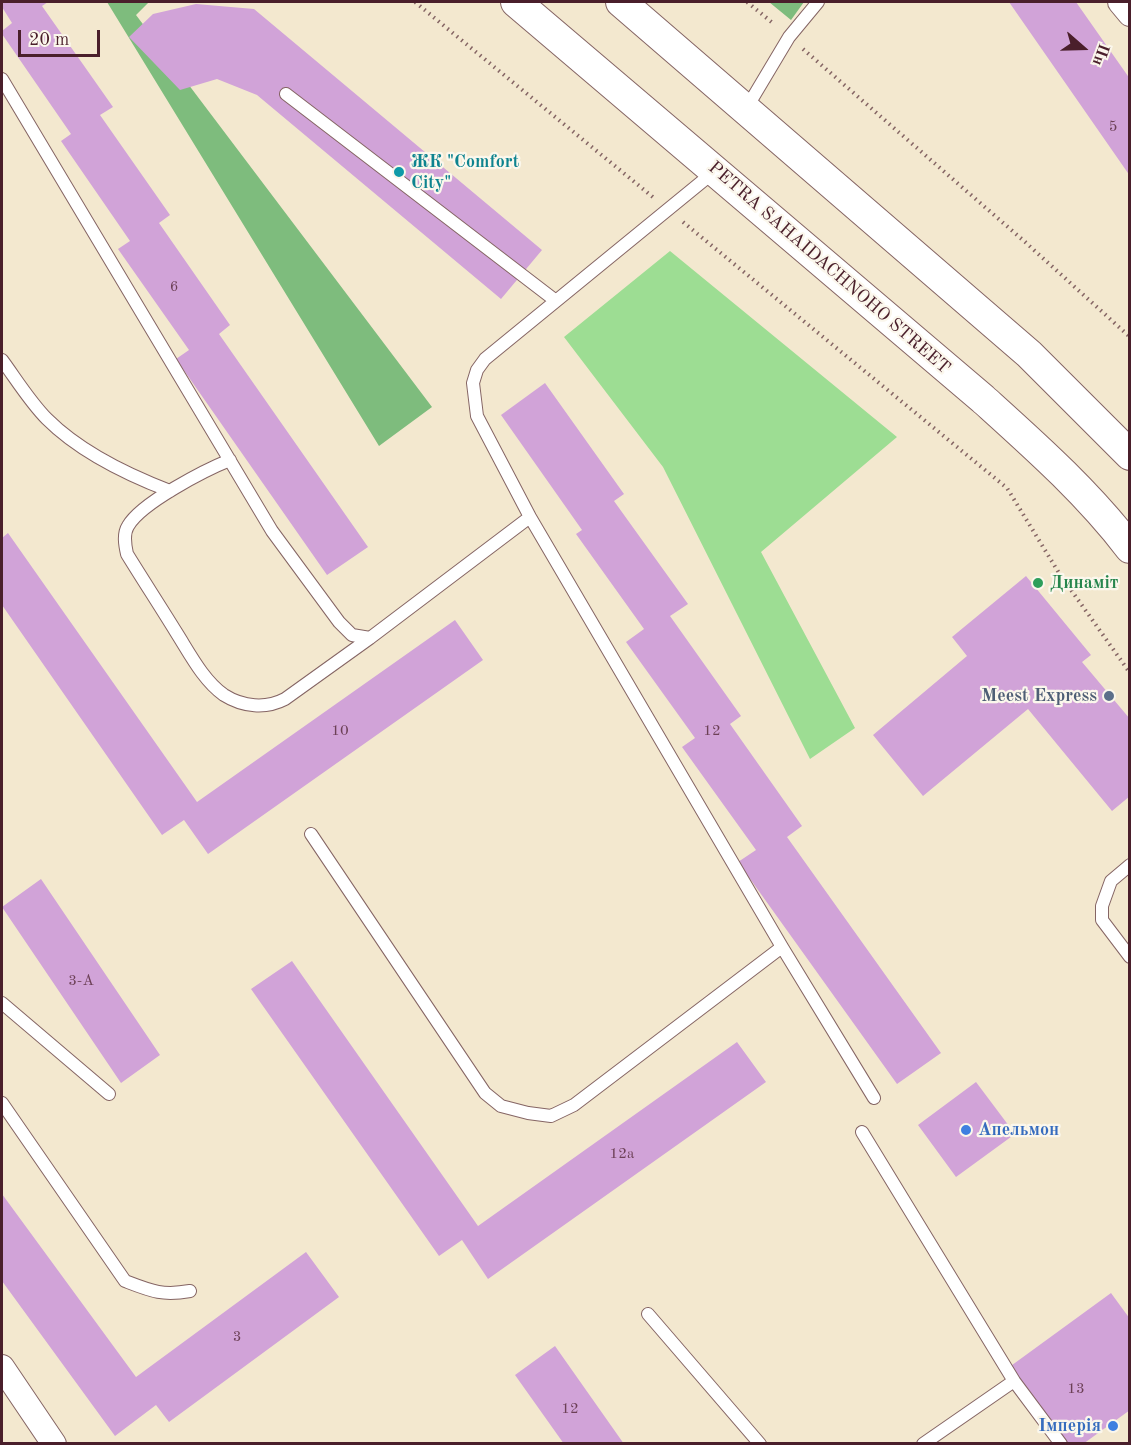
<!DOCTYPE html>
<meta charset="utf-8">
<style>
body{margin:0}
#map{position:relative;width:1131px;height:1445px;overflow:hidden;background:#f3e8cf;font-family:"Old Standard TT",serif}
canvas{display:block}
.frame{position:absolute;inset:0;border:3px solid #4a1f2b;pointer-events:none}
.north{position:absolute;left:1053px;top:18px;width:60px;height:60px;-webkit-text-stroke:4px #fbf7ec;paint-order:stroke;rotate:110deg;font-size:16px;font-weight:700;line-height:24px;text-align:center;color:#4a1f2b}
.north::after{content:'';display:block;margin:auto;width:21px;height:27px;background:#4a1f2b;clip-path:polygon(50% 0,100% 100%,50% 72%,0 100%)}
.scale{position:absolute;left:18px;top:30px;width:82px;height:27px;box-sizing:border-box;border:3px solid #4a1f2b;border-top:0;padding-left:8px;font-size:18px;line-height:21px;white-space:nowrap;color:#4a1f2b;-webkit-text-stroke:4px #fbf7ec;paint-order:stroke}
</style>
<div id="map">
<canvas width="1131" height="1445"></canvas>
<div class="frame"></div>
<div class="north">Пн</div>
<div class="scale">20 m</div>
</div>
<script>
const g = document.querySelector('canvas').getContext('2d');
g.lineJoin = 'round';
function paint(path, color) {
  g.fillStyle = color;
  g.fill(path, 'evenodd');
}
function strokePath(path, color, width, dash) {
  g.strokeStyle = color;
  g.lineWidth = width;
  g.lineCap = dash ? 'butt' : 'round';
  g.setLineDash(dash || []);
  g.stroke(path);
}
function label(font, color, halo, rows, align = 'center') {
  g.font = font + ' "Old Standard TT",serif';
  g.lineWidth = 4.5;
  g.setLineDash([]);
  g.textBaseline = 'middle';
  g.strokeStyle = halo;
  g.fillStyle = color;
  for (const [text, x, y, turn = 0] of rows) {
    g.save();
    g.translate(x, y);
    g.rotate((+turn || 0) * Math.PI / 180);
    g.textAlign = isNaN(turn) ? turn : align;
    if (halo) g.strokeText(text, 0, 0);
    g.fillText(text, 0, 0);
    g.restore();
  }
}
paint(new Path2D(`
 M670,251L897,437L761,552L855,728L810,759L663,467L564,337Z`), '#9ddd93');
paint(new Path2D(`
 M107,2H149L136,15L432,407L379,446Z
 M769,2H804L791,20Z`), '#7ebc7d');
paint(new Path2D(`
 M2,2H48L42,6L113,107L100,115L170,215L159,223L230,325L219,334L368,547L327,575L176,359L189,350L118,249L130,241L61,141L71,134L2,34V31L12,23L2,7Z
 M1009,2H1076L1130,79V176Z
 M196,4L254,9L542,250L501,299L257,95L217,79L180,90L129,37L153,14Z
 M545,383L624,494L614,501L688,604L670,616L741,716L730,724L802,826L787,837L941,1053L897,1084L738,862L756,850L682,747L695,738L626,642L644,629L576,534L582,530L501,415Z
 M8,533L197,802L455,620L483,660L208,854L184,820L162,835L2,605V538Z
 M1026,576L1091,655L1082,662L1130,719V796L1112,811L1028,709L923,796L873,735L967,656L952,637Z
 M41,879L160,1055L121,1083L2,907Z
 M292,961L478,1226L737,1042L766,1082L488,1279L462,1240L439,1256L251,989Z
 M976,1082L1015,1134L956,1177L918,1125Z
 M2,1194L136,1377L306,1252L339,1297L169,1422L156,1405L115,1436L2,1281Z
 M1111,1293L1130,1319V1410L1083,1444H1062L1008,1368Z
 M555,1346L624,1444H564L515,1375Z`), '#d1a3d8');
const service = new Path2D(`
 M2,79L272,531L339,622L352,635L370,638
 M286,94L556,301
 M746,109L789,37L818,2
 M715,171L485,359L477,370L473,383L477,416L530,517L782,947L874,1098
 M2,360C16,379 30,402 47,419C79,451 128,475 170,491
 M230,460C205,470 141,503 128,526C123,534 125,545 127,554C143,580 160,606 176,632C190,654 203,680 224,695C243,707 266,709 285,699L370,638L530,517
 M311,834L485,1093L501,1106L528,1113L551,1116L574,1105L782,947
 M1130,865L1111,881L1102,906V920L1130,957
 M2,1003L109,1094
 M2,1103L125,1281C151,1291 162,1296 190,1291
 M862,1132L1014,1381
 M648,1314L760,1444
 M923,1444L1014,1381L1061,1444`);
const minor = new Path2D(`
 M1120,2L1130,14
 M2,1367L54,1444`);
const tertiary = new Path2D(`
 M516,2L983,399C1035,446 1087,492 1130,548
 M621,2L1029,354L1130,455`);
strokePath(service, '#856564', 14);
strokePath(minor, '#856564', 26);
strokePath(tertiary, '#856564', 32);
strokePath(new Path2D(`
 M415,2L654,198
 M747,2L774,24
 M803,49L1024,241L1130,337
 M683,222L1007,488L1059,573L1130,673`), '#856564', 4, [1.5, 4.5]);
strokePath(service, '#fff', 12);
strokePath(minor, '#fff', 24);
strokePath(tertiary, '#fff', 30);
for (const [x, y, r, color] of [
 [399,172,6,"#0f9aa8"],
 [1038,583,6,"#2e9e5b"],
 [1109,696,6,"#5c6f8a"],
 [966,1130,6,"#3f7fe0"],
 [1113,1426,6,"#3f7fe0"]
]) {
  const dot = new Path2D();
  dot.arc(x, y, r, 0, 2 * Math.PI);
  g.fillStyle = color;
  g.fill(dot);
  strokePath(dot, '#fbf7ec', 2);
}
label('15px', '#6c4056', null, [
 ["5",1113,127],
 ["6",174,287],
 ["10",340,731],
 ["12",712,731],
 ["3-А",81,981],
 ["12а",622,1154],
 ["3",237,1337],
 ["13",1076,1389],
 ["12",570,1409]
]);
label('bold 18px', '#0d838f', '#fbf7ec', [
 ["ЖК \"Comfort",411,162],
 ["City\"",411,183]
], 'left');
label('18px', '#4a1f2b', '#fbf7ec', [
 ["PETRA SAHAIDACHNOHO STREET",829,268,41]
]);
label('bold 18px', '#27864d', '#fbf7ec', [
 ["Динаміт",1050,583]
], 'left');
label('bold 18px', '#4e5e75', '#fbf7ec', [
 ["Meest Express",1097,696]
], 'right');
label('bold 18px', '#366cbe', '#fbf7ec', [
 ["Апельмон",978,1130],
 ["Імперія",1101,1426,"right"]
], 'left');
</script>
